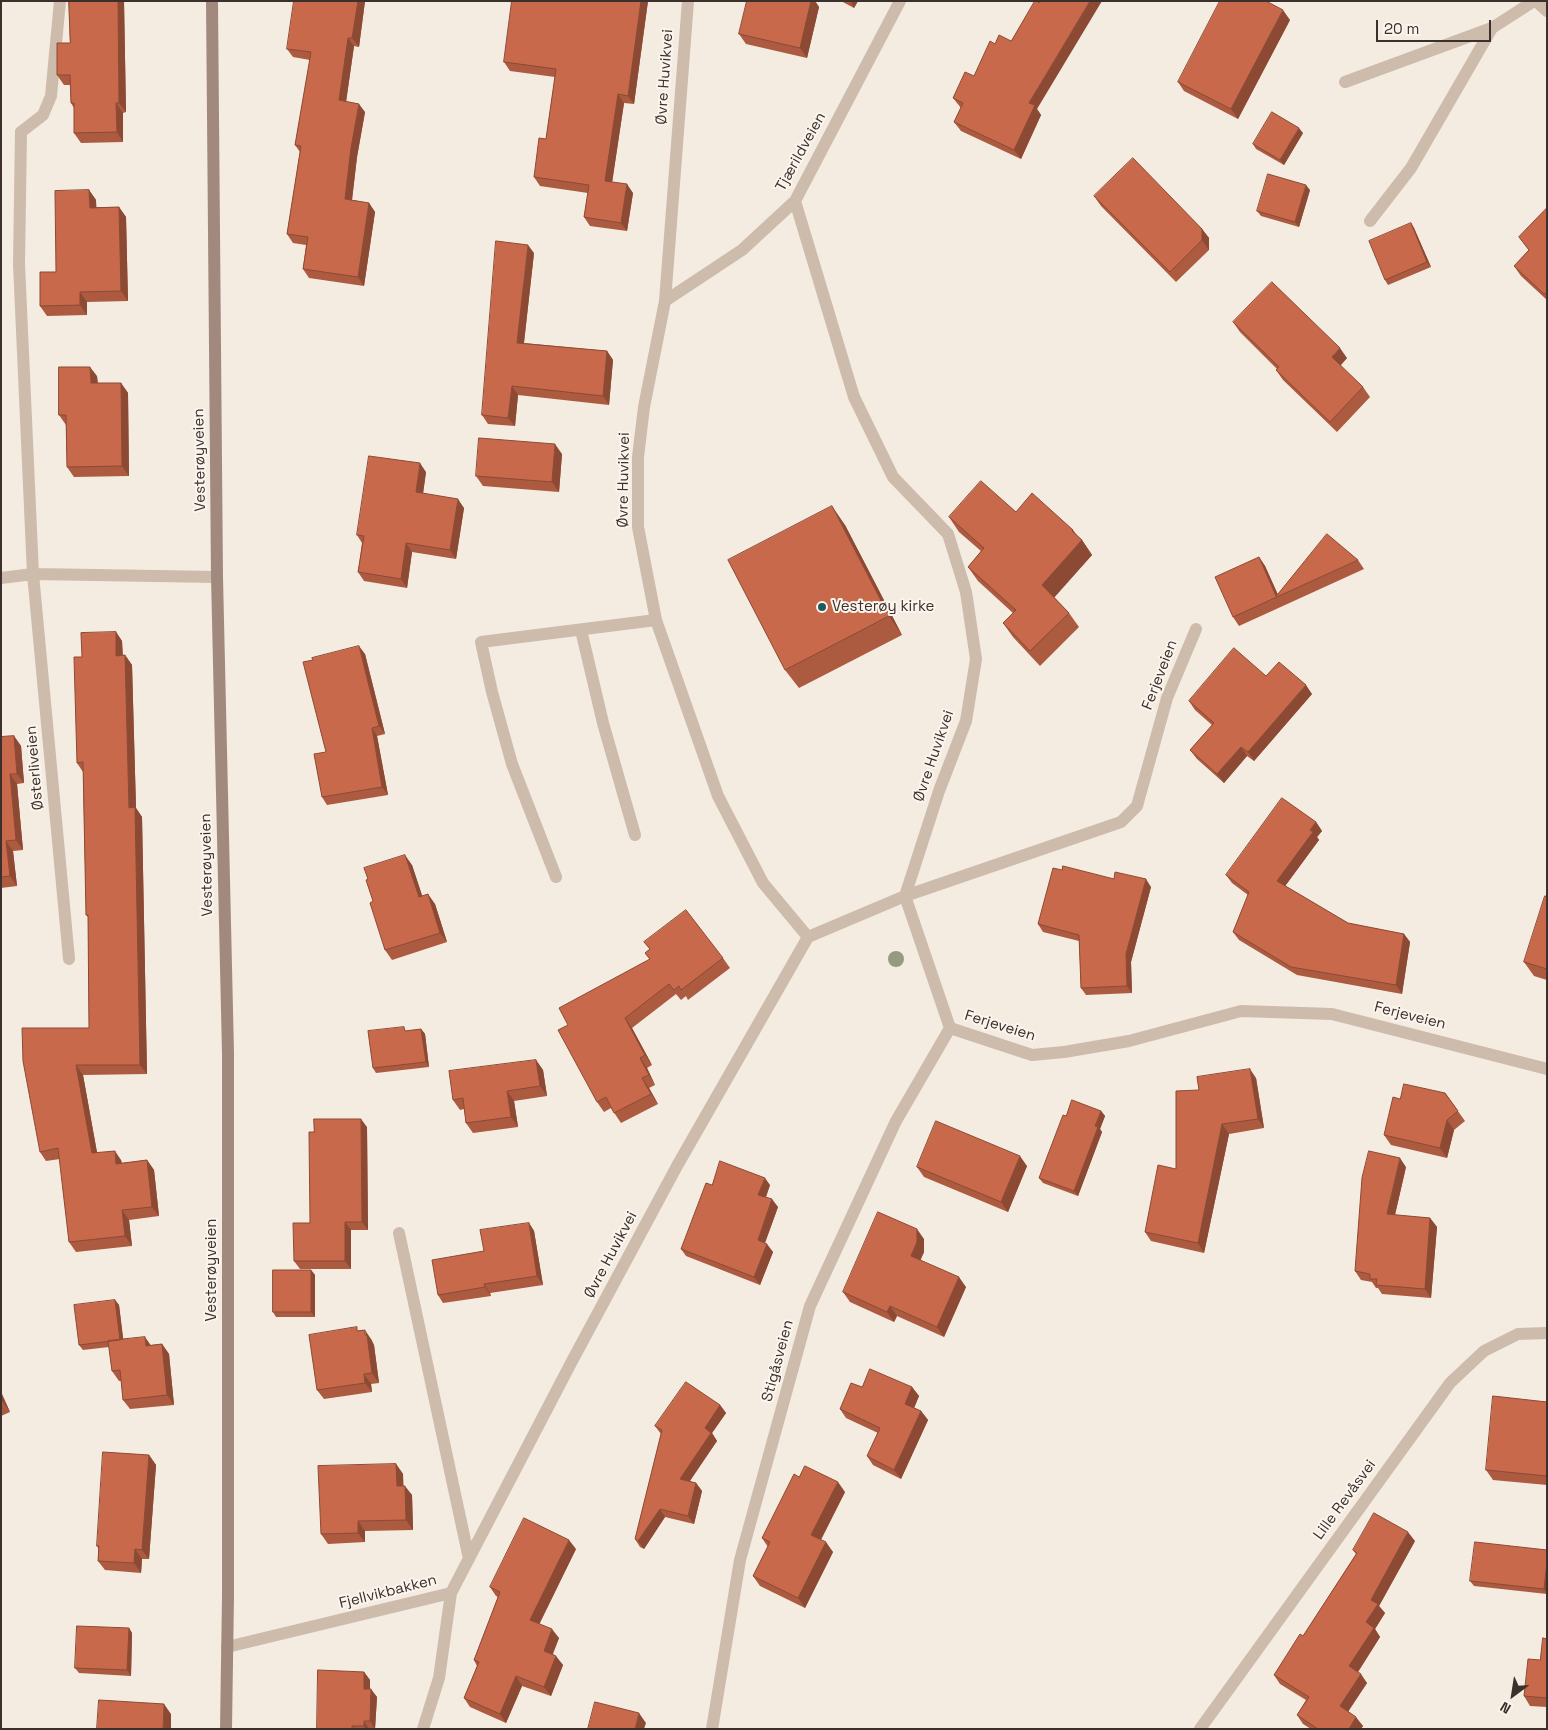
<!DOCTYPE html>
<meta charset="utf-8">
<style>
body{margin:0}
#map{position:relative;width:1548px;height:1730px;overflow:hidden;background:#f4ebe1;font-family:"Space Grotesk",sans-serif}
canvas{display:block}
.frame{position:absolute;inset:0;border:2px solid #3b302b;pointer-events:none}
.north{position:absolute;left:1488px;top:1670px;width:50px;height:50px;-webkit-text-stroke:4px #fbf5ee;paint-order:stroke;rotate:211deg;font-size:14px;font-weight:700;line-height:20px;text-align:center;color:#3b302b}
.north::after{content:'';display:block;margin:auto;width:18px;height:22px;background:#3b302b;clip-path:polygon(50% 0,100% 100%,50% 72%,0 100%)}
.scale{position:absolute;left:1376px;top:20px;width:115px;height:22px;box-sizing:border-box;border:2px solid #3b302b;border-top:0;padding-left:6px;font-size:15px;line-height:18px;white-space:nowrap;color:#3b302b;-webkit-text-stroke:4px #fbf5ee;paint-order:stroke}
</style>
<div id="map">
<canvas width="1548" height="1730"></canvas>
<div class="frame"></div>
<div class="north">N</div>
<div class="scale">20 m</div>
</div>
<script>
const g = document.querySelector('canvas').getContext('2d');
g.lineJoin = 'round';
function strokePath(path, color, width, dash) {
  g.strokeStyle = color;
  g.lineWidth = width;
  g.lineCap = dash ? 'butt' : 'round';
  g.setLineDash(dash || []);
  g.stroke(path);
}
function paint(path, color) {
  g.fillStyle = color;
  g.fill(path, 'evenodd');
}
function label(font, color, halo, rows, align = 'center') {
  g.font = font + ' "Space Grotesk",sans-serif';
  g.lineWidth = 4;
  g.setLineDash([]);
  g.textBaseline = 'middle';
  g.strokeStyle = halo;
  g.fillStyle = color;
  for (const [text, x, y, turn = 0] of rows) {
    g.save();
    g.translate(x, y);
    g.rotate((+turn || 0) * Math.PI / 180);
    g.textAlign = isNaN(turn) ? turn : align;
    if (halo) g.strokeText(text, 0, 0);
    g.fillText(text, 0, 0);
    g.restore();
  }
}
strokePath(new Path2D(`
 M1536,1L1547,11
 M1345,82L1492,28
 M21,132L43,115L51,96L60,1
 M1370,221L1411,168L1492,28L1534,1
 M581,630L603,723L635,835
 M556,877L512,764L492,692L481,642L656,620`), '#cdbbac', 12);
strokePath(new Path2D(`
 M688,1L665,301L644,407L638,457V527L656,620L718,796L763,883L808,937
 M21,132L19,264L33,574L69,959
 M795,201L854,397L893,477L948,534L966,592L976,659L966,721L939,791L905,896
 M665,301L742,250L795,201L900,1
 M1,578L33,574L217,577
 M905,896L950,1028L1032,1055L1064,1052L1129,1041L1241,1011L1332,1014L1547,1069
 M399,1233L469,1559
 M227,1647L451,1593
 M423,1729L439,1678L451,1593L571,1363L677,1166L808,937L905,896L1121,822L1137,806L1167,698L1196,629
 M712,1729L740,1560L810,1306L896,1121L950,1028
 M1200,1729L1450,1383L1484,1351L1518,1334L1547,1333`), '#cdbbac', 12);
strokePath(new Path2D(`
 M212,1L217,577L228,1053V1596L226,1729`), '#a18a7d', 12);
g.fillStyle = '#969b7f';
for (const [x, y] of [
 [896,959]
]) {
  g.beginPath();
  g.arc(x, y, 8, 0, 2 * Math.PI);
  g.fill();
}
paint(new Path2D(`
 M69,1H124L126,112L123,113V142L81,143L74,133V108L71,103L70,85H64L57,75L70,43Z
 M365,1L359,47L354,46L346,102L365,112L357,157L352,200L369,203L375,212L364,286L309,278L303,269L306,245L293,243L287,234L300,152L295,145L310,60L293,57L287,49Z
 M512,1H648L634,104L624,103L612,182L633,193L627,231L590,226L584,217L588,193L540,186L534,177L546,139L555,77L510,71L504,62Z
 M747,1H815L819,7L807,58L746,44L739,34Z
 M841,1H858L854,8Z
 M1039,3L1037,109L1041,115L1021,159L961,131L954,122L961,108L953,98L974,76L995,44L1011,41Z
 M1290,20L1238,119L1184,91L1178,82Z
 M1303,133L1284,165L1256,149L1253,144Z
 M89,190L96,200V207H119L126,217L128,301L87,302V315L47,316L40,306L56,272Z
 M1310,190L1299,227L1261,216L1257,211Z
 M1094,196L1202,229L1209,238V250L1176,282L1101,206Z
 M1547,208V300L1521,276L1514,266L1529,250L1519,237Z
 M1411,223L1414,228L1431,267L1388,285L1385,280Z
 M534,253L524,343L607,351L613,360L609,405L518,395L515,426L488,424L482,415Z
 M1233,322L1347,358L1340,366L1363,387L1370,397L1337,432L1283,380L1276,370L1277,369L1240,332Z
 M97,376L98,383H121L128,393L129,476L74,477L67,467L66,425L59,415Z
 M562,454L559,492L483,486L476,476Z
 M426,472L423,493L464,508L456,559L412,552L407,588L364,581L358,572L362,543L357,535Z
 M1016,512L1078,537L1082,540L1092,555L1054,597L1069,613L1079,627L1040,666L1013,637L1003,623L1013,613L978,581L968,567L981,551L959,532L949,517Z
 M845,525L902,635L799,688L785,670Z
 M1259,557L1265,566L1278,595L1358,560L1364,569L1239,626L1233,617Z
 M116,632L122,641L123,656L125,655L132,665L136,808L142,817L147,1074L83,1075L97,1153L121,1160L122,1163L147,1160L154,1170L159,1216L129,1220L132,1246L76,1252L69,1242L60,1159L46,1161L40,1152L89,1028L88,917L86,915L83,772L77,763L82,657Z
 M365,654L385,734L377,736L388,795L327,805L322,797L326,752Z
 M1266,676L1312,694L1254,761L1247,756L1224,783L1197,759L1190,750L1212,725L1195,710L1189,701Z
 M14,736L21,746L24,783L17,784L23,850L13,851L17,886L1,888V737Z
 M1316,822L1322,831L1317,837L1319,840L1285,886L1348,923L1404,934L1410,942L1402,994L1297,975L1239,940L1233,932L1248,895L1232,883L1226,875Z
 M412,865L422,896L435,904L447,942L392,960L385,950L373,901Z
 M1062,870L1151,887L1131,962L1132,993L1086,995L1081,988L1079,941L1043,932L1038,924Z
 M1547,896V980L1534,976L1524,962Z
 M644,942L723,958L730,968L688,1000L686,996L681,1000L676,994L632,1028L652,1065L647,1068L655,1085L649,1088L658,1104L621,1123L611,1108L604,1112L597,1102L568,1025L650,960L645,953L650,949Z
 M421,1029L425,1034L429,1067L376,1073L373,1068L407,1031Z
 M536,1060L543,1070L547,1096L514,1101L518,1127L473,1133L466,1123L464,1109L460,1110L453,1100Z
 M1256,1078L1264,1128L1229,1134L1204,1253L1151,1241L1145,1232L1176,1169L1199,1090Z
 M1445,1093L1465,1121L1454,1130L1447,1158L1391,1145L1384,1135L1400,1099Z
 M1101,1111L1105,1116L1100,1129L1102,1132L1078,1196L1043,1183L1039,1178L1066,1116Z
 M367,1127L368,1230H351V1269H300L294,1261L310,1223L314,1132Z
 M1027,1166L1008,1212L924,1177L917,1167Z
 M1406,1167L1395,1215L1430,1218L1437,1227L1431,1298L1382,1294L1378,1288H1376L1372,1282L1361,1280L1355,1271Z
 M712,1185H770L766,1197L778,1207L765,1243L773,1252L760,1285L686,1256L681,1249Z
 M529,1223L534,1231L543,1285L490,1293L491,1296L443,1303L438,1295L484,1251Z
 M924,1239V1252L920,1260L966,1287L944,1337L897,1316L894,1322L850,1302L843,1292Z
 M311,1270L315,1275V1317H276L273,1312Z
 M115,1300L119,1305L123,1339L151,1345L162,1344L169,1354L174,1405L130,1409L123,1400L121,1381H119L112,1371L109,1347L83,1350L79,1345Z
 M359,1330L371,1339L374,1345L379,1383L371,1384L372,1392L324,1399L317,1390Z
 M862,1387H912L919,1396L914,1408L921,1411L928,1420L901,1479L873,1465L867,1456L878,1433L846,1418L840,1409Z
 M1,1392L10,1412L1,1416Z
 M1547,1402V1485L1493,1480L1486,1470Z
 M720,1405L726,1413L712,1433L717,1441L689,1481L696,1483L702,1491L694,1524L665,1517L644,1549L640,1547L635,1539L661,1434L655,1426Z
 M149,1455L156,1465L149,1559H142L141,1573L105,1570L98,1561V1548L97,1546Z
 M396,1464L403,1474V1486L412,1495L413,1530L365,1531V1542L328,1544L321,1534Z
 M799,1477L845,1492L821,1540L833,1552L805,1608L760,1586L753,1576L768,1547L762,1538Z
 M1415,1541L1379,1606L1385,1613L1375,1629L1380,1637L1358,1672L1367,1683L1348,1711L1363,1726L1361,1729H1311L1303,1724L1297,1715L1306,1700L1280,1684L1274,1675L1303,1636L1356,1554L1353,1550Z
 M576,1549L539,1624L559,1638L553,1654L563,1665L551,1696L522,1686L506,1723L470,1707L464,1698L477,1666L474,1660L498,1597L496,1596L490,1587Z
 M1547,1550V1594L1474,1586L1470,1581Z
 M129,1628L132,1633L131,1676L79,1673L75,1668Z
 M1547,1639V1707L1530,1706L1524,1696L1540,1660Z
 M364,1672L370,1680V1689L377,1697L375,1729H317Z`), '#ac5a40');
paint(new Path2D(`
 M118,1H124L126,112L119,103Z
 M358,1H365L359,47L352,38Z
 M641,1H648L634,104L628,96Z
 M811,1H815L819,7L807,58L800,48Z
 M852,1H858L854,8L851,3Z
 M1090,1H1102L1037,109L1041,115L1021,159L1014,150L1029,103Z
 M1283,10L1290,20L1238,119L1231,109Z
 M348,38L354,46L345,109L339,100Z
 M618,94L624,103L611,190L605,181Z
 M116,103L123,113V142L117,132Z
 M359,104L365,112L357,157L351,208L345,199L351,148Z
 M1299,128L1303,133L1284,165L1280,160Z
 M627,184L633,193L627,231L621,223Z
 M1306,185L1310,190L1299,227L1295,222Z
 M89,190L96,200L97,217L90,208Z
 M369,203L375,212L364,286L358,277Z
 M119,207L126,217L128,301L121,291Z
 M1411,223L1414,228L1431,267L1427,262Z
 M1202,229L1209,238V250L1202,240Z
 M528,245L534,253L523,351L517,343Z
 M80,292L87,302V315L80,305Z
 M1340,348L1347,358L1339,367L1332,357Z
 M607,351L613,360L609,405L603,396Z
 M90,367L97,376L98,393L91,383Z
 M121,383L128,393L129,476L122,466Z
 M512,386L518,395L515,426L508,418Z
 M555,444L562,454L559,492L552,482Z
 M420,463L426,472L422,501L416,492Z
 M458,499L464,508L456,559L450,550Z
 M832,506L845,525L902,635L889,616Z
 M1073,530L1081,541L1082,540L1092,555L1053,599L1042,585Z
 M406,543L412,552L407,588L401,579Z
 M1259,557L1265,566L1279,597H1277Z
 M116,632L122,641L123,666L116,656Z
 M359,646L365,654L385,734L379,726Z
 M125,655L132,665L136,808L142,817L147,1074L140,1065L129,808Z
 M1306,685L1312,694L1254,761L1248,752Z
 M372,728L377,736L388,795L382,787Z
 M14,736L21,746L24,783L17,774Z
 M1241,747L1247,756L1224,783L1217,774Z
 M10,774L17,784L23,850L16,840Z
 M1316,822L1322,831L1317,837L1319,840L1283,889L1277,881Z
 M6,841L13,851L17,886L10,876Z
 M405,855L412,865L426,907L419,897Z
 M1146,879L1151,887L1131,962L1132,993L1127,986L1126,954Z
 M428,894L435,904L447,942L440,933Z
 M1404,934L1410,942L1402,994L1396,985Z
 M625,1018L632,1028L652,1065L645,1055Z
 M421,1029L425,1034L429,1067L426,1062Z
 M640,1058L647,1068L655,1085L649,1075Z
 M536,1060L543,1070L547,1096L540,1086Z
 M76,1065L83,1075L99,1163L92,1153Z
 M1250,1069L1256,1078L1264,1128L1258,1119Z
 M642,1078L649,1088L658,1104L651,1094Z
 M507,1091L514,1101L518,1127L511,1117Z
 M1101,1111L1105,1116L1100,1129L1102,1132L1078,1196L1074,1191Z
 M361,1119L367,1127L368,1230L362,1222Z
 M1447,1120L1454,1130L1447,1158L1440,1148Z
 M1222,1124L1229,1134L1204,1253L1198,1243Z
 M115,1151L121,1160L123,1173L116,1164Z
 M1020,1156L1027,1166L1008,1212L1001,1202Z
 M1400,1158L1406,1167L1393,1223L1387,1214Z
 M147,1160L154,1170L159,1216L152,1207Z
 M765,1178L770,1185L764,1202L758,1195Z
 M772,1199L778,1207L763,1248L758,1240Z
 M122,1210L129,1220L132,1246L125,1236Z
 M1430,1218L1437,1227L1431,1298L1425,1289Z
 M345,1222L351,1230V1269L345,1261Z
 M529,1223L534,1231L543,1285L537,1276Z
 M917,1229L924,1239V1252L918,1266L911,1256Z
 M767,1244L773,1252L760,1285L754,1277Z
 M311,1270L315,1275V1317L311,1312Z
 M959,1277L966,1287L944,1337L937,1327Z
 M484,1284L490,1293L491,1296L485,1287Z
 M115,1300L119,1305L124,1345L120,1340Z
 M890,1306L897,1316L894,1322L887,1312Z
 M365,1330L371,1339L374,1345L379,1383L372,1373Z
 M145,1337L152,1347L146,1346Z
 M162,1344L169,1354L174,1405L167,1395Z
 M364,1374L371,1384L372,1392L365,1383Z
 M912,1387L919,1396L912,1413L905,1404Z
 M1,1392L10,1412L3,1402L1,1399Z
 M720,1405L726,1413L712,1433L717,1441L686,1487L680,1479L705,1428Z
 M921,1411L928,1420L901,1479L894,1470Z
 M149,1455L156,1465L149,1559L142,1550Z
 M396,1464L403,1474L404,1496L397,1486Z
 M838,1482L845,1492L818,1545L811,1535Z
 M696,1483L702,1491L694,1524L688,1516Z
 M405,1486L412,1495L413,1530L406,1520Z
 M660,1509L665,1517L644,1549L638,1541Z
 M358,1521L365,1531V1542L358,1533Z
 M1408,1532L1415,1541L1379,1606L1385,1613L1375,1629L1380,1637L1356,1675L1349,1666L1366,1622L1371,1600Z
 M569,1540L576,1549L537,1629L530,1620Z
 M826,1542L833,1552L805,1608L798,1598Z
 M135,1549L142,1559L141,1573L134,1563Z
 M1547,1562V1594L1544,1589Z
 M129,1628L132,1633L131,1676L127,1670Z
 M552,1629L559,1638L550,1660L544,1651Z
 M556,1656L563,1665L551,1696L544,1687Z
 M364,1672L370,1680V1697L364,1689Z
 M1361,1674L1367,1683L1346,1715L1340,1706Z
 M516,1676L522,1686L506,1723L500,1714Z
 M371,1689L377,1697L375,1729L370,1721Z
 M164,1704L171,1714V1729H163Z
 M639,1713L646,1723L644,1729H635Z
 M1356,1717L1363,1726L1361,1729H1349Z
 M364,1721L369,1729H365L364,1726Z`), '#8c4a34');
const building = new Path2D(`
 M69,1H118L119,103H116L117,132L74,133V103H71L70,75H57V43H70Z
 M294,1H358L352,38H348L339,100L359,104L351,148L345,199L369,203L358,277L303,269L308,237L287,234L301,146L295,145L311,52L287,49Z
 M512,1H641L628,96L618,94L605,181L627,184L621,223L584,217L589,185L534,177L539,138L546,139L556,69L504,62Z
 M747,1H811L800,48L739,34Z
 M1035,1H1037L1039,3L1040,1H1090L1029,103L1035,105L1014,150L954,122L963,103L953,98L965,72L974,76L990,41L995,44L999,35L1011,41Z
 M1220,1H1266L1283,10L1231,109L1178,82Z
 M1272,112L1299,128L1280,160L1253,144Z
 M1133,158L1202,229V240L1170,272L1094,196Z
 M1268,174L1306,185L1295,222L1257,211Z
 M89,190L90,208L119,207L121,291L80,292V305L40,306V272H56L55,191Z
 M1547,208V292L1544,294L1514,266L1529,250L1519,237Z
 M1411,223L1427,262L1385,280L1369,241Z
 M496,241L528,245L517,343L607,351L603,396L512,386L508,418L482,415Z
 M1272,282L1340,348L1332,357L1363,387L1330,422L1276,370L1279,367L1233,322Z
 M59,367H90L91,383H121L122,466L67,467L66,415H59Z
 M479,438L555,444L552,482L476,476Z
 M369,456L420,463L416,492L458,499L450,550L406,543L401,579L358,572L364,536L357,535Z
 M981,481L1016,512L1032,493L1073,530L1072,531L1082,540L1042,585L1069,613L1030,651L1003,623L1016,610L968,567L984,548L949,517Z
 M832,506L889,616L785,670L728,560Z
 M1327,534L1358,560L1233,617L1215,577L1259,557L1276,596Z
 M116,632V656L125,655L129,808L135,807L140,1065H76L92,1153L115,1151L116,1164L147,1160L152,1207L122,1210L125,1236L69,1242L58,1148L40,1152L23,1061L22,1028H89L88,915H86L83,762L77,763L74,657H82L81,633Z
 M359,646L379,726L372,728L382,787L322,797L314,754L326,752L303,662L313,660L312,658Z
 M1234,648L1266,676L1279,662L1306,685L1248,752L1241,747L1217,774L1190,750L1214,723L1189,701Z
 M14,736L17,774H10L16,840L6,841L10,876L1,877V737Z
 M1282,798L1316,822L1310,830L1313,832L1277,881L1348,923L1404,934L1396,985L1291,967L1233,932L1249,892L1226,875Z
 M405,855L419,897L428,894L440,933L385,950L370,903L373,901L366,880L368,879L364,868Z
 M1063,866L1114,879L1115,872L1146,879L1126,954L1127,986L1081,988L1079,935L1038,924L1053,868L1062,870Z
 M1545,896H1547V969L1524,962Z
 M686,910L723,958L681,990L679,986L674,990L669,984L625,1018L645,1055L640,1058L649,1075L642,1078L651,1094L614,1113L606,1097L597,1102L558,1030L568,1025L559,1008L650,959L645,953L650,949L644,942Z
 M404,1027L405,1031L421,1029L426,1062L373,1068L368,1031Z
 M536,1060L540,1086L507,1091L511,1117L466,1123L463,1098L453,1100L449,1071Z
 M1250,1069L1258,1119L1222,1124L1198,1243L1145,1232L1158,1165L1176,1169V1091L1199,1090L1197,1077Z
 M1404,1084L1445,1093L1458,1111L1447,1120L1440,1148L1384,1135L1393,1097L1400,1099Z
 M1072,1100L1101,1111L1095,1126L1098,1127L1074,1191L1039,1178L1063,1115L1066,1116Z
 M314,1119H361L362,1222H345V1261H294L293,1223H310L309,1132H314Z
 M936,1121L1020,1156L1001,1202L917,1167Z
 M1369,1151L1400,1158L1387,1214L1430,1218L1425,1289L1376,1285L1377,1279H1370V1274L1355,1271L1362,1178Z
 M720,1161L765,1178L758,1195L772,1199L758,1240L767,1244L754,1277L681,1249L706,1183L712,1185Z
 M878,1212L917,1229V1242L911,1256L959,1277L937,1327L890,1306L887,1312L843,1292Z
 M529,1223L537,1276L484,1284L485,1287L438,1295L432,1260L484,1251L480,1230Z
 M273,1270H311V1312H273Z
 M115,1300L120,1340L79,1345L74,1305Z
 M357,1327V1331L365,1330V1335H367L372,1373L364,1374L365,1383L317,1390L309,1335Z
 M145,1337L146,1346L162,1344L167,1395L123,1400L120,1370L112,1371L108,1341Z
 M870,1369L912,1387L905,1404L921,1411L894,1470L867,1456L880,1428L840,1409L851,1383L862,1387Z
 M686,1382L720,1405L705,1428L711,1433L680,1479L696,1483L688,1516L660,1509L638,1541L635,1539L662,1430L655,1426Z
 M1493,1396L1547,1402V1476L1486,1470Z
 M103,1452L149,1455L142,1550L135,1549L134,1563L98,1561L99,1546H97Z
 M396,1464L397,1486H405L406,1520L358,1521V1533L321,1534L318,1466Z
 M805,1466L838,1482L811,1535L826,1542L798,1598L753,1576L770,1542L762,1538L794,1474L799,1477Z
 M1374,1513L1408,1532L1371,1600L1378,1604L1366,1622L1374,1628L1349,1666L1361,1674L1340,1706L1356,1717L1349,1729H1318L1297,1715L1309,1697L1274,1675L1300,1634L1303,1636L1357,1553L1353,1550Z
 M524,1518L569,1540L530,1620L552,1629L544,1651L556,1656L544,1687L516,1676L500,1714L464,1698L479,1662L474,1660L500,1592L490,1587Z
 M1475,1542L1547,1550V1562L1544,1589L1470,1581Z
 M77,1626L129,1628L127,1670L75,1668Z
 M1543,1638L1547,1639V1698L1524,1696L1528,1659L1540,1660Z
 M318,1670L364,1672V1689H371L370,1721H364V1726H352V1729H317Z
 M99,1700L164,1704L163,1729H97Z
 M595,1702L639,1713L635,1729H588Z`);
paint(building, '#c8694b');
strokePath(building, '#8c4a34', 1);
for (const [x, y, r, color] of [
 [822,607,5,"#1f5a5e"]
]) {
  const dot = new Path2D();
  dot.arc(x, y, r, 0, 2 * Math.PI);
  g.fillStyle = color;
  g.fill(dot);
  strokePath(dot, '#fbf5ee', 2);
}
label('15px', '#3b302b', '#fbf5ee', [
 ["Øvre Huvikvei",665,77,-86],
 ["Tjærildveien",801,152,-61],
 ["Vesterøyveien",200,460,-91],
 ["Øvre Huvikvei",624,480,-89],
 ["Ferjeveien",1160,675,-69],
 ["Øvre Huvikvei",934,756,-71],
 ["Østerliveien",35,768,-95],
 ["Vesterøyveien",207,865,-91],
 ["Ferjeveien",1410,1016,14],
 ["Ferjeveien",1000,1026,17],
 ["Øvre Huvikvei",611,1255,-62],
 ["Vesterøyveien",212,1270,-90],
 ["Stigåsveien",778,1361,-75],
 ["Lille Revåsvei",1345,1500,-54],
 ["Fjellvikbakken",388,1592,-14]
]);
label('15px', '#3b302b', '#fbf5ee', [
 ["Vesterøy kirke",832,607]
], 'left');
</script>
